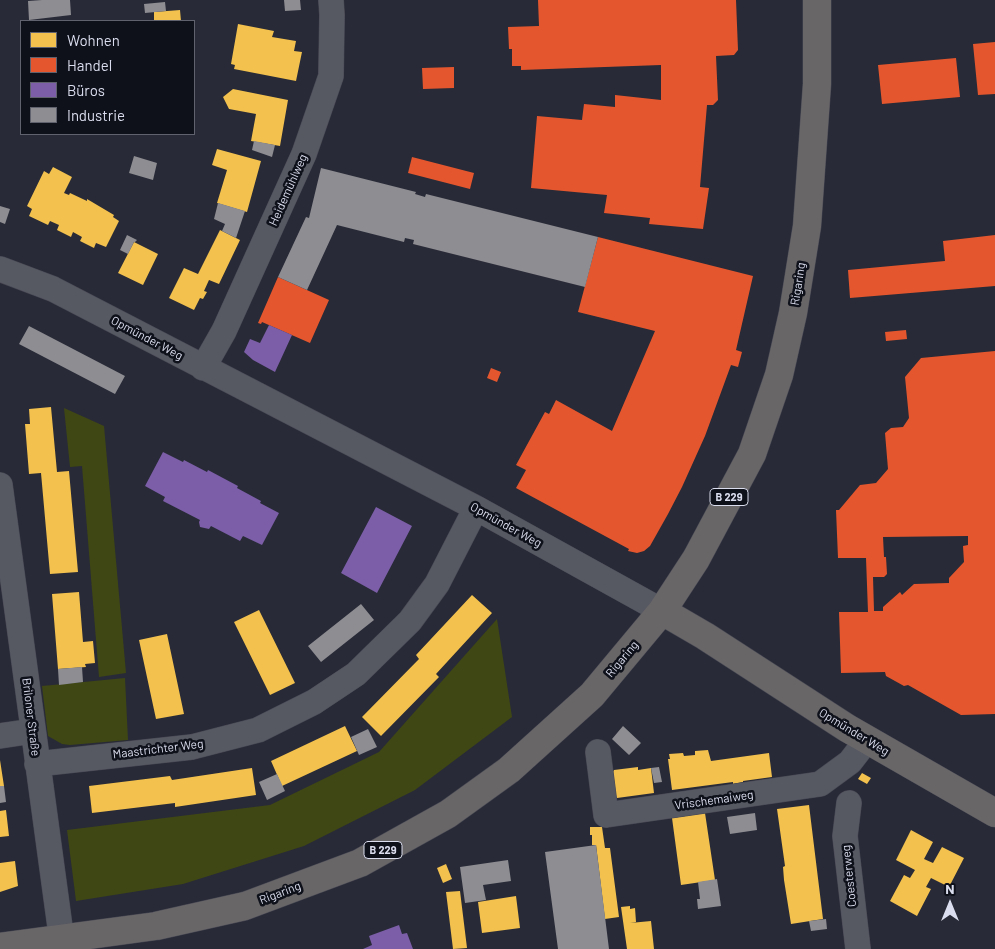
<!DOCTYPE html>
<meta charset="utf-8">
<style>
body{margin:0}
#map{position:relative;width:995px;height:949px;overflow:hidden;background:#282a37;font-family:Barlow,sans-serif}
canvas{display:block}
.legend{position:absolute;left:20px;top:20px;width:175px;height:115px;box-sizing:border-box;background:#0e101a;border:1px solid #60626e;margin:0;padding:6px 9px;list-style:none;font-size:15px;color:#dadded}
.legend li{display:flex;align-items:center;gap:10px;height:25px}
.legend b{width:25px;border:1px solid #60626e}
.north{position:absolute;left:925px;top:879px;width:50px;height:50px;-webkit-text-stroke:4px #0e101a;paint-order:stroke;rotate:0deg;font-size:14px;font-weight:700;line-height:20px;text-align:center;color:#dadded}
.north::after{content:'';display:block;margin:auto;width:18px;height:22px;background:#dadded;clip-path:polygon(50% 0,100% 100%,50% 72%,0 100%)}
</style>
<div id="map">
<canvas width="995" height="949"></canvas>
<ul class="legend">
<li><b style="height:14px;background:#f2c14e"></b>Wohnen</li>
<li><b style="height:14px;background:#e4572e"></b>Handel</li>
<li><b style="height:14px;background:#7b5ea7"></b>Büros</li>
<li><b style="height:14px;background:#8d8d92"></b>Industrie</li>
</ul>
<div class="north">N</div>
</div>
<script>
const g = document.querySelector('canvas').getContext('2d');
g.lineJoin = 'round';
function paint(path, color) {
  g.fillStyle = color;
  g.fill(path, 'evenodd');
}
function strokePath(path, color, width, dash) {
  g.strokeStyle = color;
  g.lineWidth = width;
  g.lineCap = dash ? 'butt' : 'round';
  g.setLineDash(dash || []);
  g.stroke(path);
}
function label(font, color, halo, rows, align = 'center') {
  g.font = font + ' Barlow,sans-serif';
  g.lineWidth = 5;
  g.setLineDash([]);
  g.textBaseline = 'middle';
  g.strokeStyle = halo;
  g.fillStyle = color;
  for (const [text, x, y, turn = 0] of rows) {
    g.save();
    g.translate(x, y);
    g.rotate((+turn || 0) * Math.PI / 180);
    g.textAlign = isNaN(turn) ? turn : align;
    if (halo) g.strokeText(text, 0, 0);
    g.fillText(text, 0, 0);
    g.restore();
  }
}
paint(new Path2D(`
 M64,408L104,426L126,673L99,677L82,466L70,467Z
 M497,619L512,717L415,790L304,846L183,884L76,901L67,830L270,805L379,752Z
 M125,678L128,740L70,745L62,744L48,736L42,686Z`), '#3f4714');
paint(new Path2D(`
 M180,10L181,21H154V12Z
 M238,24L274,31L272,37L296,41L294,51L302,52L296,81L234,69L235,65L231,64Z
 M233,89L288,100L280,146L251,141L256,114L229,109L223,97Z
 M217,149L261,161L247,212L217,203L227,170L212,165Z
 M53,167L72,177L64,193L69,195L70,193L87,201V199L114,215L113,217L119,221L106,247L96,243L94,248L80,241L82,237L73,232L71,237L57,230L59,225L50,221L48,225L29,216L32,209L27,206L44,171L49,174Z
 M220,230L240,240L219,284L209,280L204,291L207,292L203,299L200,298L194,310L169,298L184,268L198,274Z
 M134,242L158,254L143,285L118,273Z
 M51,407L57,472L69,471L78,572L50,574L41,473L29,474L25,424H30L29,409Z
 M79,592L83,642L93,641L95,663L85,664L86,667L58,669L52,594Z
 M472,595L492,613L436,674L439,677L381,736L362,717L419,659L416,655Z
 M259,610L295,683L270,695L234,622Z
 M167,634L184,714L156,719L139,640Z
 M345,726L357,751L282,786L271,761Z
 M708,750L711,761L769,753L772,777L743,781V782L733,784V782L672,790L668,759H670L669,754L683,753L684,756L695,755V751Z
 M0,760L4,786H0Z
 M638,767V770L651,768L654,793L617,798L612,794L610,777L614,770Z
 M252,768L256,795L175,807V803L92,813L89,786L170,776L172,780Z
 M862,773L871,778L867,784L858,779Z
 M809,805L823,919L791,924L784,880L783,867L785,866L777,809Z
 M6,810L9,836L0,837V811Z
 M705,813L715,880L681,885L672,818Z
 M590,827H602L605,848H610L619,917L605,919L596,845H592V835H590Z
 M911,830L933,842L924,859L933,863L942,847L964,858L949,887L931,878L926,887L931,889L917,916L890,901L904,875L910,878L915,870L896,860Z
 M15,861L18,886L0,892V863Z
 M446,864L452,879L443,883L437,868Z
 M460,891L467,948L453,949L446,892Z
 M516,896L520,928L482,933L478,902Z
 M630,906V909L635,908L636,922L630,923L651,921L654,949H627L621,907Z`), '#f2c14e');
paint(new Path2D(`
 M538,0H736L738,50L734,55L716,56L718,100L713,105H707L700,187L709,188L703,229L649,224L650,218L604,213L607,195L531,188L537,116L582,120L584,104L615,107V95L661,100V65L521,70V66H512V49H509L508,27L539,26Z
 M995,42V94L978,95L973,44Z
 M956,58L960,97L882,104L878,65Z
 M454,67V88L423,89L422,68Z
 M412,157L474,173L470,189L408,173Z
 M995,235V286L850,298L848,270L945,261L943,241Z
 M598,237L753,276L736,350L742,352L738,367L731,365L705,436L682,487L668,514L650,546L644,551L637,553L628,551L629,549L516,488L526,470L516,465L545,412L549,414L556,400L612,431L655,331L578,312Z
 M278,277L329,300L310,343L262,322L261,324L258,323Z
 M906,330L907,339L886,341L885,332Z
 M995,351V714L961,715L908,685L904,686L886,676L885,672L841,673L839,612H868L866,558H838L836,510H839L860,485L876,483L888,469L885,433L891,428L903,427L909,418L905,377L921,358ZM968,536V545L963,546L964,562L949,578V583L914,584L902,595L900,592L883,607V611H874L873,577H884L887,574L886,557H884L883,537Z
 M491,368L501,372L497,382L487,378Z`), '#e4572e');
paint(new Path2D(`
 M269,325L292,335L275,372L253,360L244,352L250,339L260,343Z
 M163,452L183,462L184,460L207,472L208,470L238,486L237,488L261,501L260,503L279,513L262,545L243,536L240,541L211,526L209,529L200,527L199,522L200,520L163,501L165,497L145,486Z
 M376,507L412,526L377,593L341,573Z
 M399,925L402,934L407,933L413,949H363L372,945L369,936Z`), '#7b5ea7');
paint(new Path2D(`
 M42,0H70L71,15L29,20L28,1Z
 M284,0H300L301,10L285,11Z
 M165,2L166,11L145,13L144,4Z
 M254,141L275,145L272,157L252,150Z
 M134,156L157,163L153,180L129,173Z
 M321,168L416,192L415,194L425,197L426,194L598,237L585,287L413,244L414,240L405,238L404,242L337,225L307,290L278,277L306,217L309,218Z
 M218,203L245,211L236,238L222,231L225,224L214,219Z
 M0,206L10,209L5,224L0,222Z
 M127,235L137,240L135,242H134L128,254L120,250Z
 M29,326L125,376L115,394L19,344Z
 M361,604L374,620L321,662L308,646Z
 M82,667L83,682L59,685L58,669Z
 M623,726L641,743L629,755L612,739Z
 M368,729L377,747L359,755L351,737Z
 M659,767L662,782L654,783L651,768Z
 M277,774L285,791L267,800L259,782Z
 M0,786H4L6,802L0,803Z
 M755,813L757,830L730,834L727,817Z
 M596,845L609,949H558L545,852Z
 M508,860L511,881L483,885L486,900L465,903L460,867Z
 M717,879L721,906L698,909L697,899H700L698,882Z
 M826,919L827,929L811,931L809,921Z`), '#8d8d92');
const minor = new Path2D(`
 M0,269L53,289L476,508L662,611
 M203,368L224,331L304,154L331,76L332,15L331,0
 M0,485L63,949
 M0,736L33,731
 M598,752L606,815L820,784L850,762L867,740
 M37,764L192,747L258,730L314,702L356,674L410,621L437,584L476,508
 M849,803L845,836L858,949`);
const major = new Path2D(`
 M662,611L705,636L847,728L995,813
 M0,947L156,926L245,906L360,863L448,814L509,770L592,695L662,611L696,559L752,454L779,375L793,313L807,226L817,84V0`);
strokePath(minor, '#474853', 26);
strokePath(major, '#474853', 29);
strokePath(minor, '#565862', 25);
strokePath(major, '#696668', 28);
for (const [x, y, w] of [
 [729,497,38],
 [383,850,38]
]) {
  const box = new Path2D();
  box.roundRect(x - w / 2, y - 8.5, w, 17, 4);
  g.fillStyle = '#0e101a';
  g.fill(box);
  strokePath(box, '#dadded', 1);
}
label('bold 11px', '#dadded', null, [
 ["B 229",729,497],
 ["B 229",383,850]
]);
label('12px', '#dadded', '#0e101a', [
 ["Heidemühlweg",288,190,-66],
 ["Rigaring",798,284,-81],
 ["Opmünder Weg",147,338,28],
 ["Opmünder Weg",506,525,29],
 ["Rigaring",622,659,-50],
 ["Briloner Straße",31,717,83],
 ["Opmünder Weg",854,732,31],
 ["Maastrichter Weg",158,749,-7],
 ["Vrischemaiweg",714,800,-8],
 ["Coesterweg",849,876,-96],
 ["Rigaring",280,893,-21]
]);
</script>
